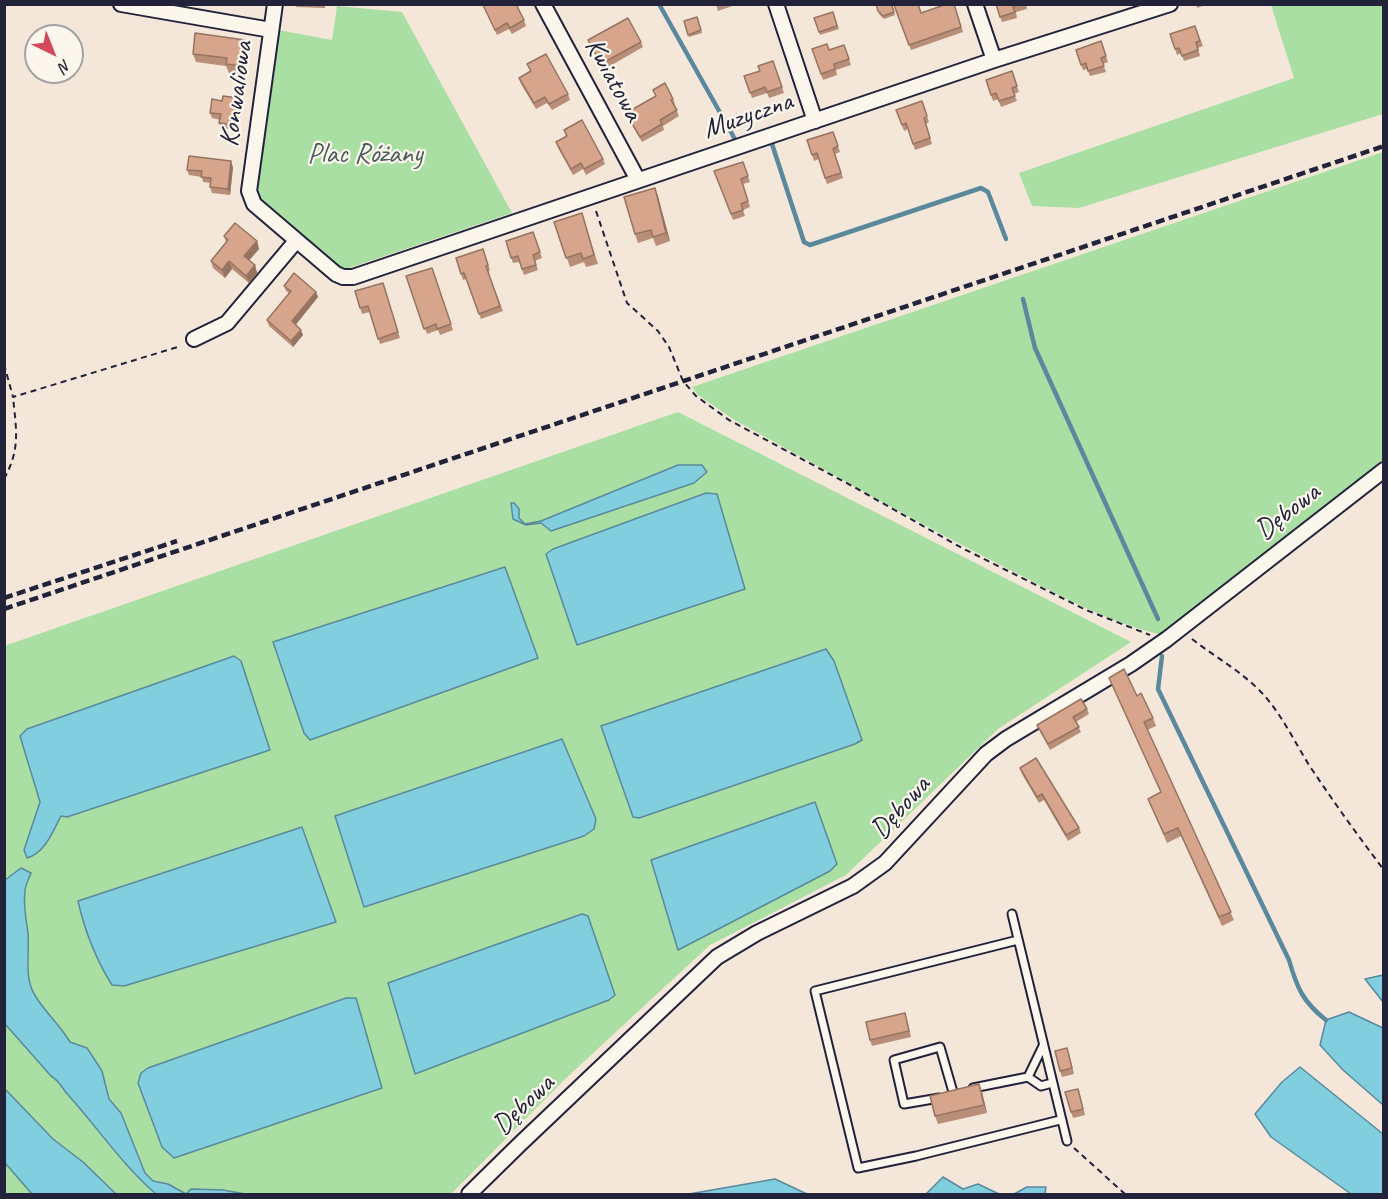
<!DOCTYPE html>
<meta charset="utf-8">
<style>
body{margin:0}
#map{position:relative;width:1388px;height:1199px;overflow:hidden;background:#f4e7d9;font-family:Caveat,sans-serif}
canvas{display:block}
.frame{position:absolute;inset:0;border:6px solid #22223b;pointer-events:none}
.north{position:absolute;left:24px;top:24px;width:60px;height:60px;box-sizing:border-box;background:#fbf7ec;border:2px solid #a4a2a5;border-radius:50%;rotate:137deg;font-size:16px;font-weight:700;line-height:24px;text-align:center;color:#22223b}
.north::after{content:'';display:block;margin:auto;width:21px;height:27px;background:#d1495b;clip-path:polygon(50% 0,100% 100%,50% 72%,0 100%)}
</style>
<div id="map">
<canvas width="1388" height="1199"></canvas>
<div class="frame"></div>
<div class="north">N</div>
</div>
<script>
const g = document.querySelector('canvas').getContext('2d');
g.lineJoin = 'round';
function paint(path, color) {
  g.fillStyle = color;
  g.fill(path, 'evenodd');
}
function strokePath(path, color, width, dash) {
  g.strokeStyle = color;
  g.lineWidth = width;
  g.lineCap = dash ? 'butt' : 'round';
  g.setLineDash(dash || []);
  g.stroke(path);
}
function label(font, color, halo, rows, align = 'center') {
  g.font = font + ' Caveat,sans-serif';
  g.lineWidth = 4.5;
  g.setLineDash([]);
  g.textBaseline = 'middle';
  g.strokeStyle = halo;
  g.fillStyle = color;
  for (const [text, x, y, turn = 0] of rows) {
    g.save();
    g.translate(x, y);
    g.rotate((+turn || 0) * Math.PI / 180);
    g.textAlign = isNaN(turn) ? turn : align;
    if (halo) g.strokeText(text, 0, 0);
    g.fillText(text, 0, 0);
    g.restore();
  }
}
paint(new Path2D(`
 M1271,5H1383V114L1079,208L1032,206L1019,173L1294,78Z
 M337,6L402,12L512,213L343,270L259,198L256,187L278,30L332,40Z
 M1383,152V462L1163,635C1110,624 1060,595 1012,571C918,523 825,470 733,419L698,395L692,387Z
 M678,412L1131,642L998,729L846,875L710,945L564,1080L451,1194H5L4,646Z`), '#a9dfa2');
const water = new Path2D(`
 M678,465H702L707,472L694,483L551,531L541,523L526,525L513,519L511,503H514L519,509V518L525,524L541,521Z
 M706,493L717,494L745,589L577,645L546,554L553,549Z
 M505,567L538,658L310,740L304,733L273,642Z
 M826,649L834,661L862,740L855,744L639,818L633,817L601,726Z
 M234,656L241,661L270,750L67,817L61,816C53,831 45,853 27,858L24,850L40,802L20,736L27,729Z
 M562,739L596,819L594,829L584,836L364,907L335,816Z
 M815,802L837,864L830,871L678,950L651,860Z
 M302,827L336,922L124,986L112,985C95,958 85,932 78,901Z
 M21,868L31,873C29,879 25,885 25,891C23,906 26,918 28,933C30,954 23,978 36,997C46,1013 60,1025 70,1042L87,1048L102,1071L109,1099L121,1113L145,1173L153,1181L168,1184L186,1194L191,1189L223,1190L245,1194H156C123,1166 98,1128 69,1096C62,1089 61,1082 51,1076L5,1024V880Z
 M582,914L588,916L615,995L609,1000L415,1074L388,983Z
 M1383,975H1384L1383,1002L1365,979Z
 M346,998H356L382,1088L174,1158L162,1147L138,1083L141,1073L148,1068Z
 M1349,1012L1383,1028V1105L1343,1070L1320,1045L1326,1020Z
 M1300,1067L1383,1134V1194H1351L1271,1137L1255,1114L1282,1082Z
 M5,1089L53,1139L83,1162L116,1194H32L5,1163Z
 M943,1177L963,1189L978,1184L999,1194H926Z
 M775,1179L807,1194H689Z
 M1027,1187H1046L1045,1194H1014Z`);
paint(water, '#80cede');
strokePath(water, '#5a899d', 1.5);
strokePath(new Path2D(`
 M659,4L736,141
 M772,144L804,242L810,245L981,188L988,192L1006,239
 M1023,299L1035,348L1158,619
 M1162,656L1158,689L1289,960C1297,988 1303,1002 1326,1020`), '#5a899d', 4.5);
const service = new Path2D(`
 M1012,914L1067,1141
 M1018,940L815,991L858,1168L916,1156L1060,1120
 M1028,1077L1041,1086L1052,1083
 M973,1088L1028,1077L1043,1046
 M939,1098L904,1104L894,1060L940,1047L953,1092`);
const minor = new Path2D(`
 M121,4L271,30
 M275,4L249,191L254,204L336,274L343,277H353L994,60L1170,4
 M543,4L638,180
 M776,4L815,121
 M975,4L994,60
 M194,339L227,323L296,241
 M469,1194L520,1144L717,957L757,933L853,886L885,863L986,754L1006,739L1131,664L1167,639L1384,470`);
strokePath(service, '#22223b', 11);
strokePath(minor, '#22223b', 18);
strokePath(new Path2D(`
 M596,211L627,303L658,331L669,347L683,381L696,396L729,420L854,487L962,548L1086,610L1150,635
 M4,364L13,397L181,346
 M4,479C21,448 16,429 13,397
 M1192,639C1215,657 1241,671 1261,692C1281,713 1294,741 1309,765C1333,801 1358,836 1384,870
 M1074,1148L1125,1194`), '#22223b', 2, [6, 4.5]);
strokePath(service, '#fbf7ec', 7);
strokePath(minor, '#fbf7ec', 14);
strokePath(new Path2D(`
 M4,598L177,541
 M4,609L1384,146`), '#22223b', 4.5, [9, 4.5]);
paint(new Path2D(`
 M295,4H325V8L296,7Z
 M716,4H738L718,11Z
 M876,4H892L895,15L884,19L879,14Z
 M954,4L963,32L911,50L894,5L921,13Z
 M996,4H1026L1027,9L1016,12L1017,18L1002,22Z
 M1196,4H1208L1197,8Z
 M483,5L524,20L526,26L512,34L509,29L497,35Z
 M833,12L839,29L820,35L814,18Z
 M697,17L702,33L689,37L684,21Z
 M1195,26L1203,46L1198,48L1200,56L1184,61L1181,53L1177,55L1170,34Z
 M245,40L248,48L245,75L229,73L226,66L196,62L193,54Z
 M588,40L641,42L643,47L603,70Z
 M1101,41L1108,62L1103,64L1106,72L1090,76L1087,69L1083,70L1076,50Z
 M844,45L851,65L836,70L837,75L823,80L812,49L829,50Z
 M773,61L784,93L769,98L767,93L752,98L744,76L760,71Z
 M527,64L568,94L570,100L552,110L547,103L536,109L521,84L519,78L531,72Z
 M1012,71L1019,92L1014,94L1017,101L1001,107L998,99L993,101L986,80Z
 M653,90L673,99L675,104L674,105L679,116L663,126L664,130L642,142L628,118L626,113L656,96Z
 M922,101L929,122L926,124L932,144L915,150L908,129L904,131L896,110Z
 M241,104L237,130L221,128L219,123L220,120L212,118L210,113Z
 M564,130L603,159L605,164L586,175L583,169L573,175L558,148L556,142L566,137Z
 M833,132L840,152L835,154L843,178L827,184L819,159L814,161L807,140Z
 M743,162L750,182L743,184L750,207L743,210L745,216L733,220L714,171Z
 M233,167L230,195L212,193L210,187L211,183L203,182L202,177L189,175L187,170Z
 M655,188L670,241L656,246L653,238L638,243L635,234Z
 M582,213L598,264L586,267L584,262L570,267L554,222Z
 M533,232L542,258L535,261L538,270L524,275L519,262L513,263L506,241Z
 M224,236L257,241L259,249L249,260L255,265L257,273L249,283L232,269L225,278L213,268L211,261L226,242Z
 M483,249L490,270L488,272L503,311L481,319L466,279L463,280L456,258Z
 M432,268L453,330L440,335L438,330L427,334L406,276Z
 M383,283L400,338L380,344L370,312L362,314L355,291Z
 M284,286L316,292L318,297L295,325L303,335L293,347L269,326L267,320L289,293L286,291Z
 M1109,678L1153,718L1156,726L1147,730L1234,920L1222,926L1181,836L1167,843L1148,799L1161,793Z
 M1087,709L1089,714L1076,722L1081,732L1050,750L1037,725Z
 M1020,768L1079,828L1081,833L1068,841L1044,800L1039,803L1022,774Z
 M907,1019L911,1037L872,1046L870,1040Z
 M1069,1054L1074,1074L1062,1077L1060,1071Z
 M982,1092L987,1113L938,1124L935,1116Z
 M1080,1095L1085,1115L1073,1118L1071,1112Z`), '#b98e78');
paint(new Path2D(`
 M245,40L248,48L245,75L242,66Z
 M239,98L241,104L237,130L235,125Z
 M231,161L233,167L230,195L228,189Z
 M655,188L658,196L670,241L666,233Z
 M257,241L259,249L247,263L244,256Z
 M229,261L232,269L225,278L222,270Z
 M255,265L257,273L249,283L246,276Z
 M316,292L318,297L294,327L292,321Z
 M301,330L303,335L293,347L291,341Z
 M979,1084L982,1092L987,1113L984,1105Z`), '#967461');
const building = new Path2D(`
 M484,4H516L524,20L510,28L507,23L495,30L483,5Z
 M876,4H891L894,12L883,16L878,11Z
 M897,4H918L921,13L947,4H954L961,27L909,45L894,5Z
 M996,4H1020L1013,7L1015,12L1000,17Z
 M833,12L837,26L819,32L814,18Z
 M697,17L701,30L688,35L684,21Z
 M628,18L641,42L601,64L588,40Z
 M1195,26L1200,41L1196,42L1198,50L1182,56L1179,48L1175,49L1170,34Z
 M195,33L245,40L242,66L226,64L227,58L193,54Z
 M1101,41L1106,56L1101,58L1104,66L1088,71L1086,63L1081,65L1076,50Z
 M827,44L829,50L844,45L849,59L834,64L835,69L821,74L812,49Z
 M546,54L568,94L549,104L545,97L534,103L519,78L531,71L527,64Z
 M773,61L782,87L767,92L765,87L750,93L744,76L760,71L758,66Z
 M1012,71L1017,86L1012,88L1015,96L999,101L996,93L991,95L986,80Z
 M665,83L673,99L671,100L677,110L660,120L662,124L640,137L626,113L656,96L653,90Z
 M223,96L239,98L235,125L219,123L221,114L210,113L212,99L222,101Z
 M922,101L927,116L924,118L930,138L913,144L906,123L902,125L896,110Z
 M582,120L603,159L584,169L581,163L571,169L556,142L567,136L564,130Z
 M833,132L838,146L833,149L841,173L825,178L817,153L812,155L807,140Z
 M189,156L231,161L228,189L210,187L211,178L201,177L202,171L187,170Z
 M743,162L748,176L741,179L748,201L741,204L743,210L731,214L714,171Z
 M655,188L666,233L653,237L651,230L635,234L624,197Z
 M582,213L594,255L583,259L581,253L566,258L554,222Z
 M235,223L257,241L244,256L255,265L246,276L229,261L222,270L211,261L228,240L224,236Z
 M533,232L540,252L533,255L536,265L522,269L518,256L511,258L506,241Z
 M483,249L488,265L486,266L500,306L479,314L464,273L461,274L456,258Z
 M432,268L451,324L437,329L436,324L424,329L406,276Z
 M294,273L316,292L292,321L301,330L291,341L267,320L291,291L284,286Z
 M383,283L398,332L378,339L368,306L360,308L355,291Z
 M1124,669L1137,696L1141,693L1153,718L1144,722L1231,912L1219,917L1178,828L1164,834L1148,799L1161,792L1109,678Z
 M1081,699L1087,709L1073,717L1079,727L1048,744L1037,725Z
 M1036,758L1079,828L1066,835L1042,794L1037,797L1020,768Z
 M905,1013L909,1031L870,1040L866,1022Z
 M1067,1048L1072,1068L1060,1071L1055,1051Z
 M979,1084L984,1105L935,1116L930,1096Z
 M1078,1089L1083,1109L1071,1112L1065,1092Z`);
paint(building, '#d7a58b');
strokePath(building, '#967461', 1.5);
label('28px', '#22223b', '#fbf7ec', [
 ["Kwiatowa",613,80,61],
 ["Konwaliowa",237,94,-82],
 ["Muzyczna",748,116,-19],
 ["Dębowa",1288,512,-38],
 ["Dębowa",901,808,-48],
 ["Dębowa",524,1105,-44]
]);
label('28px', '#4a5b5a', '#fbf7ec', [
 ["Plac Różany",365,155]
]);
</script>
